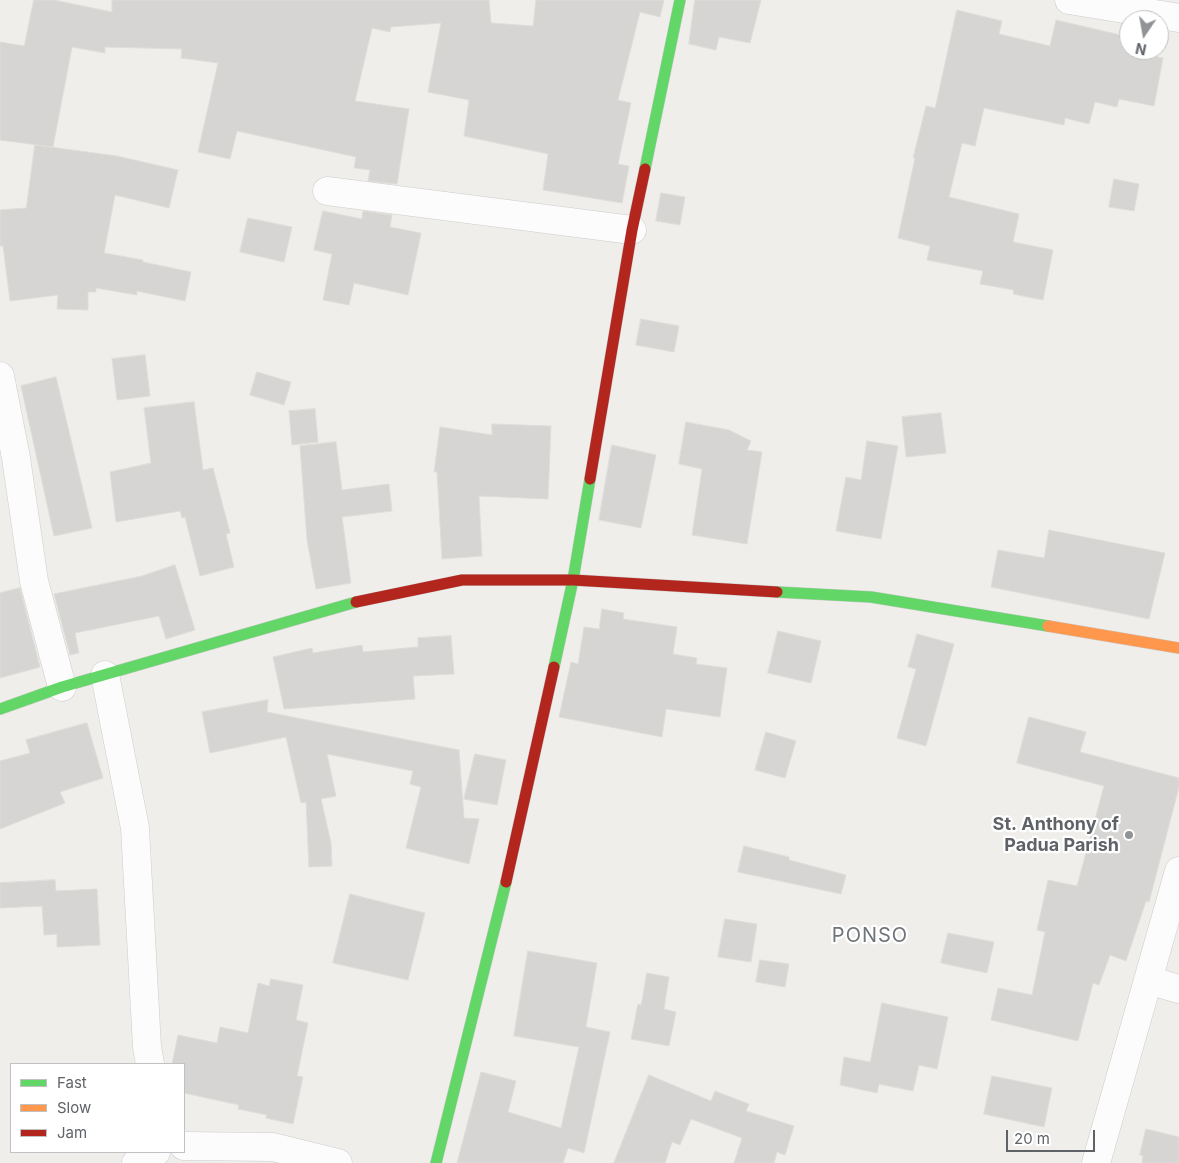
<!DOCTYPE html>
<style>
body{margin:0}
#map{position:relative;width:1179px;height:1163px;overflow:hidden;background:#efeeea;font-family:Inter,sans-serif}
canvas{display:block}
.legend{position:absolute;left:10px;top:1063px;width:175px;height:90px;box-sizing:border-box;background:#fff;border:1px solid #bfc1c3;margin:0;padding:6px 9px;list-style:none;font-size:15px;color:#5f6368}
.legend li{display:flex;align-items:center;gap:10px;height:25px}
.legend b{width:25px;border:1px solid #bfc1c3}
.north{position:absolute;left:1119px;top:10px;width:50px;height:50px;box-sizing:border-box;background:#fff;border:1px solid #bfc1c3;border-radius:50%;rotate:192deg;font-size:14px;font-weight:700;line-height:20px;text-align:center;color:#5f6368}
.north::after{content:'';display:block;margin:auto;width:18px;height:22px;background:#919496;clip-path:polygon(50% 0,100% 100%,50% 72%,0 100%)}
.scale{position:absolute;left:1006px;top:1130px;width:89px;height:22px;box-sizing:border-box;border:2px solid #5f6368;border-top:0;padding-left:6px;font-size:15px;line-height:18px;white-space:nowrap;color:#5f6368;-webkit-text-stroke:4px #fff;paint-order:stroke}
</style>
<div id="map">
<canvas width="1179" height="1163"></canvas>
<ul class="legend">
<li><b style="height:6px;background:#63d668"></b>Fast</li>
<li><b style="height:6px;background:#ff974d"></b>Slow</li>
<li><b style="height:6px;background:#b3261e"></b>Jam</li>
</ul>
<div class="north">N</div>
<div class="scale">20 m</div>
</div>
<script>
const g = document.querySelector('canvas').getContext('2d');
g.lineJoin = 'round';
function paint(path, color) {
  g.fillStyle = color;
  g.fill(path, 'evenodd');
}
function strokePath(path, color, width, dash) {
  g.strokeStyle = color;
  g.lineWidth = width;
  g.lineCap = dash ? 'butt' : 'round';
  g.setLineDash(dash || []);
  g.stroke(path);
}
function label(font, color, halo, rows, align = 'center') {
  g.font = font + ' Inter,sans-serif';
  g.lineWidth = 4.5;
  g.setLineDash([]);
  g.textBaseline = 'middle';
  g.strokeStyle = halo;
  g.fillStyle = color;
  for (const [text, x, y, turn = 0] of rows) {
    g.save();
    g.translate(x, y);
    g.rotate((+turn || 0) * Math.PI / 180);
    g.textAlign = isNaN(turn) ? turn : align;
    if (halo) g.strokeText(text, 0, 0);
    g.fillText(text, 0, 0);
    g.restore();
  }
}
const building = new Path2D(`
 M34,0H54L112,12V0H489L491,23L533,26L536,0H664L660,17L640,12L618,100L631,103L618,164L629,166L622,203L543,190L548,154L464,136L469,100L428,92L441,23L391,27L390,32L372,28L355,101L409,109L397,184L368,181L370,170L354,168L356,157L237,131L230,159L198,152L218,63L181,58L182,49L105,47V53L72,47L53,147L0,140V42L24,46Z
 M695,0H761L750,43L719,37L716,50L689,44Z
 M957,10L1002,21L999,34L1050,46L1056,20L1129,37V51L1163,58L1154,106L1119,99L1117,107L1095,102L1089,124L1065,118L1064,125L984,108L975,146L962,143L949,197L1019,214L1013,242L1053,250L1043,300L1013,294L1014,290L980,284L983,271L927,260L930,246L898,238L915,158H913L926,106L935,108Z
 M35,145L117,156L178,170L169,208L115,195L104,253L143,260V262L191,272L185,301L137,291V295L96,288V292H88V310L57,309L58,295L10,301L3,246H0V210L26,208Z
 M1114,179L1139,184L1134,211L1109,207Z
 M661,193L685,197L680,225L656,221Z
 M323,211L362,219L363,211L392,215L390,227L421,233L408,295L354,283L349,305L323,300L332,254L314,250Z
 M248,218L292,227L284,262L240,252Z
 M641,319L679,326L674,352L636,345Z
 M145,355L150,396L117,400L112,359Z
 M257,372L291,382L284,405L250,395Z
 M56,377L92,528L54,536L21,386Z
 M194,402L203,470L213,468L230,533L226,534L234,567L200,576L185,517L182,518L180,511L116,522L110,472L151,463L144,408Z
 M315,409L318,442L292,445L289,411Z
 M941,413L946,453L906,457L902,417Z
 M686,422L729,430L751,441L747,450L762,452L747,544L692,535L702,469L679,464Z
 M492,424L551,426L548,499L479,496L482,556L442,559L437,472H434L440,427L492,435Z
 M867,441L898,446L881,539L836,531L846,477L861,480Z
 M336,442L342,490L389,484L392,511L342,517L351,583L316,589L307,540L300,446Z
 M612,445L656,455L641,528L599,520Z
 M1049,530L1165,553L1149,619L991,587L998,550L1044,558Z
 M175,565L195,630L166,639L159,616L75,633L79,653L70,655L54,594L142,576Z
 M20,588L40,667L0,678V593Z
 M602,609L624,613L623,619L677,627L673,654L697,658L696,664L727,668L720,717L666,709L662,737L559,717L571,662L578,664L584,627L599,629Z
 M778,631L821,641L811,683L768,673Z
 M917,634L954,644L926,746L897,738L916,669L908,667Z
 M451,636L454,674L413,676L415,699L284,709L273,657L312,648L313,653L362,645L363,652L418,647V638Z
 M268,700L267,712L459,750L464,818L479,819L469,864L406,848L421,787L410,784L413,771L327,754L336,796L321,799L331,843L332,866L309,867L306,802L301,803L286,737L210,753L202,712Z
 M1029,717L1086,732L1080,752L1179,778V787L1149,902L1146,901L1126,961L1110,955L1099,985L1093,983L1078,1041L991,1020L998,988L1032,995L1045,932L1037,930L1048,880L1077,886L1104,786L1017,763Z
 M87,723L103,778L60,792L65,803L0,829V761L30,753L26,740Z
 M766,732L796,741L785,778L755,770Z
 M475,754L506,760L497,805L464,799Z
 M744,846L789,857V860L846,875L841,894L738,872Z
 M55,880L56,891L97,889L100,945L57,947V934L44,935L42,906L0,908V883Z
 M350,894L425,913L408,980L333,963Z
 M725,919L757,924L751,962L718,957Z
 M948,933L994,942L987,973L941,963Z
 M528,951L597,963L586,1027L610,1032L584,1153L568,1148L563,1163H457L481,1072L516,1081L508,1112L561,1128L579,1047L514,1036Z
 M760,960L789,964L785,987L756,982Z
 M647,973L669,977L664,1009L676,1012L669,1046L631,1039L638,1004L641,1005Z
 M271,979L303,985L296,1020L308,1023L297,1076L303,1077L293,1124L266,1118L267,1115L238,1109L239,1105L184,1093V1064H172L178,1035L217,1043L220,1027L248,1033L258,983L269,986Z
 M882,1003L948,1017L937,1069L919,1065L913,1091L879,1084L877,1093L840,1085L844,1057L870,1062Z
 M649,1075L711,1101L715,1091L749,1104L746,1111L794,1126L785,1155L777,1152L774,1163H734L742,1138L691,1119L680,1145L672,1142L665,1163H614Z
 M992,1076L1052,1088L1044,1127L984,1114Z
 M1146,1129L1179,1137V1163H1142L1143,1156L1140,1155Z`);
paint(building, '#d6d5d3');
strokePath(building, '#deddd9', 1);
const street = new Path2D(`
 M1069,0L1179,18
 M327,191L632,230
 M0,376L16,458L34,581L62,687
 M105,675L135,828L147,1047L150,1064
 M1148,980L1179,989
 M184,1146L273,1147L338,1163
 M136,1163L156,1152
 M1096,1163L1179,871`);
const fast = new Path2D(`
 M645,169L680,0
 M777,592L871,597L1048,626
 M554,667L573,580L590,479
 M0,709L62,687L356,602
 M436,1163L506,882`);
const slow = new Path2D(`
 M1048,626L1179,648`);
const jam = new Path2D(`
 M590,479L632,230L645,169
 M356,602L462,580H573L777,592
 M506,882L554,667`);
strokePath(street, '#cbcccc', 29);
strokePath(fast, '#cacacb', 12);
strokePath(slow, '#cacacb', 12);
strokePath(jam, '#cacacb', 12);
strokePath(street, '#fdfcfc', 28);
strokePath(fast, '#63d668', 11);
strokePath(slow, '#ff974d', 11);
strokePath(jam, '#b3261e', 11);
for (const [x, y, r, color] of [
 [1129,835,5,"#919496"]
]) {
  const dot = new Path2D();
  dot.arc(x, y, r, 0, 2 * Math.PI);
  g.fillStyle = color;
  g.fill(dot);
  strokePath(dot, '#fff', 2);
}
label('bold 18px', '#5f6368', '#fff', [
 ["St. Anthony of",1119,825],
 ["Padua Parish",1119,846]
], 'right');
g.letterSpacing = '1px';
label('20px', '#70757a', '#fff', [
 ["PONSO",870,936]
]);
g.letterSpacing = '0px';
</script>
